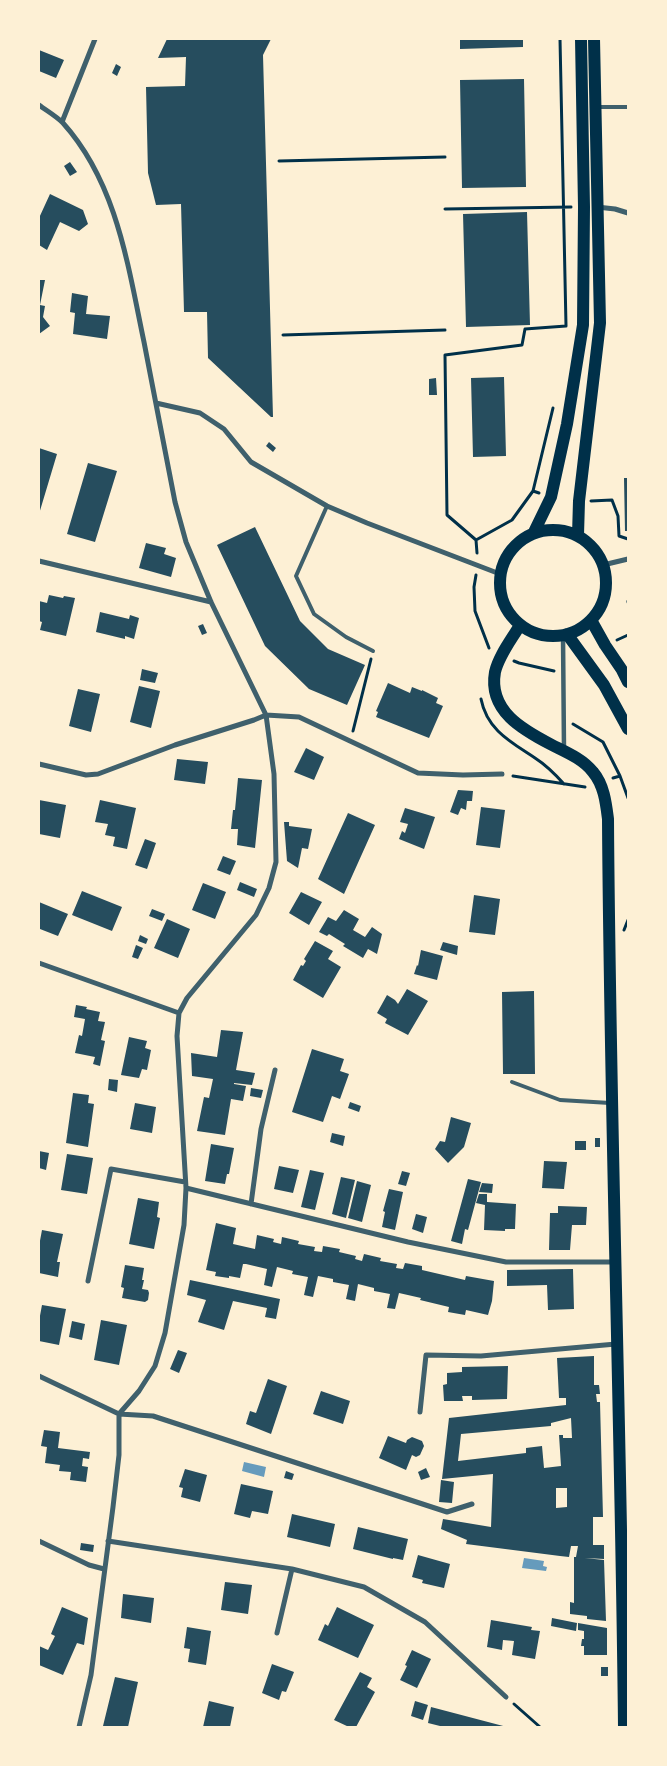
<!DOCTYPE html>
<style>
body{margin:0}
#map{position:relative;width:667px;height:1766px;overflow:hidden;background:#fdf0d5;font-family:"Exo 2",sans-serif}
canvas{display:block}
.frame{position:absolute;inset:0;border:40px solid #fdf0d5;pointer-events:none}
</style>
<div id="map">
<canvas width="667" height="1766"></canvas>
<div class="frame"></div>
</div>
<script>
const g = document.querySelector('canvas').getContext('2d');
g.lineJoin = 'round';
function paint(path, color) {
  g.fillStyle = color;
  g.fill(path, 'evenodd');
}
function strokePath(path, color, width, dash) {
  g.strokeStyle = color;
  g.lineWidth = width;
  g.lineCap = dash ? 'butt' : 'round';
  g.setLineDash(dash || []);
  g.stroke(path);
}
paint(new Path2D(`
 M244,1462L266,1467L264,1477L242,1471Z
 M524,1558L544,1561L543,1566L547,1567L546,1571L522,1568Z`), '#669bbc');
paint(new Path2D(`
 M167,39H271L263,55L273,417H271L208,358L207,312H184L181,204L156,205L148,173L146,87L185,86L186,57L158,58Z
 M460,39H523V47L460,49Z
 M39,50L64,60L56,78L39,71Z
 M116,64L121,67L117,76L112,73Z
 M524,79L526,187L462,188L460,80Z
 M70,162L77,172L70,176L64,166Z
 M50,194L83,210L88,224L79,231L60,222L47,250L39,245V218Z
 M527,212L530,325L466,327L463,214Z
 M39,280H45L40,305L45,306L43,317L50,326L39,334Z
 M72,293L88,296L86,314L110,316L107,339L73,334L75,313L70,312Z
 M504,377L506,456L473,457L471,378Z
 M436,378L437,395H429V379Z
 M269,442L276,448L273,452L266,446Z
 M39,448L57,454L39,514Z
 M88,463L117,471L95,542L67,534Z
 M624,478H628V531H625Z
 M255,527L300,621L328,649L365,665L347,705L309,689L265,646L217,545Z
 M146,543L166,548L164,554L176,558L171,577L139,568Z
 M49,595L63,598L64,596L75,598L66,636L40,630L42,622L39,621V601L47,603Z
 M100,612L129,619L130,615L139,618L134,639L125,636V639L96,632Z
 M203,624L207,633L202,635L198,626Z
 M142,669L158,673L155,683L140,680Z
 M388,683L410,693L412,687L422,691V690L438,698L436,703L443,706L429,738L376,717L378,712L376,711Z
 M139,686L160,691L151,728L130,722Z
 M78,689L100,694L91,732L69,726Z
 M306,748L324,757L314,780L294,772Z
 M177,759L208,762L205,784L174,780Z
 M238,778L262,780L255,848L237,845L238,829H231L233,810H235Z
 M458,790L473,791L472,801H467L466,810L461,808L458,815L450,812Z
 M39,800L66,805L60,838L39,834Z
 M100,800L136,808L127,849L113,846L115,837L105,835L108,824L95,822Z
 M481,807L505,810L500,848L476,845Z
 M405,808L435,817L424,849L399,839L402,831L405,833L408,824L400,822Z
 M348,813L375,825L344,894L318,879Z
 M284,822H289V826L312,829L308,849L302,848L298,868L287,861Z
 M145,839L156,843L147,869L135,865Z
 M223,856L236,861L230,875L217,870Z
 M240,882L257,889L254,897L237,890Z
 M203,883L226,892L215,919L192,910Z
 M82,891L122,907L112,931L72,915Z
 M301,892L322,902L309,925L289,913Z
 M474,895L500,899L495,935L469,932Z
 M39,902L68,914L58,936L40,929Z
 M152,909L165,914L162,921L149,916Z
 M344,910L359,919L353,930L365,937L372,927L382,934L377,954L368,949L363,958L343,946L345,944L329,934L327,936L319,932L328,917L336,921Z
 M167,919L190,929L178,958L154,948Z
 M140,935L148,939L146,944L138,941Z
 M315,941L333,951L328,959L341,967L323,998L293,980L301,965L303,966L306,961L304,959Z
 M443,942L458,946L457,955L440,950Z
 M136,945L143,948L138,959L132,957Z
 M421,950L443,956L437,980L414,974L417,965L418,966Z
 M407,989L428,1001L408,1035L385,1023L387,1019L377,1013L387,995L395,1000L398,1004Z
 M534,991L535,1074H503L502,992Z
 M76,1005L87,1007L86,1009L100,1012L98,1021L105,1022L101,1040L105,1041L100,1066L93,1064L95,1057L75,1053L79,1035L82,1036L85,1019L74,1017Z
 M221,1030L243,1032L236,1070L255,1073L252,1085L234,1083V1084L246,1086L243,1101L231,1099L225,1135L197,1131L204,1097L209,1098L213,1079L192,1076L191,1053L217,1057Z
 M129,1037L147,1041L145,1048L151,1050L147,1070L142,1069L139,1078L121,1075Z
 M312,1049L344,1059L340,1071L349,1074L340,1099L332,1096L323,1122L292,1112Z
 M109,1079L118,1080L117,1092L108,1090Z
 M251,1088L263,1090L261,1098L250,1096Z
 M73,1093L89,1095L88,1103L94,1104L88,1147L66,1143Z
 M350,1102L361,1106L359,1112L348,1108Z
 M135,1103L156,1107L152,1133L130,1129Z
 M451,1117L471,1123L464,1147L448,1163L435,1149L440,1141L445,1142Z
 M332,1133L345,1136L343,1146L330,1142Z
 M595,1138H600V1147H595Z
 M575,1141H586V1150H575Z
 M211,1144L234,1148L229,1174H227L225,1184L205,1181Z
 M39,1151L49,1153L46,1170L39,1168Z
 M67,1154L93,1158L87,1194L61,1190Z
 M544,1161L567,1162L564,1189L542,1188Z
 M279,1166L299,1170L293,1193L274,1189Z
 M310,1170L324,1173L315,1210L301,1207Z
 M402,1171L410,1173L406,1186L398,1184Z
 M341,1177L355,1180L346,1218L332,1214Z
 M468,1179L481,1182L468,1230L465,1229L462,1244L451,1241Z
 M357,1181L371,1185L362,1222L348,1218Z
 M482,1183L493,1184L492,1193L479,1192Z
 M389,1189L403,1192L395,1230L382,1227L385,1212L383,1211Z
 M479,1194H487V1202L516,1204L515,1229H505V1231L484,1230L485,1205L476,1203Z
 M138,1198L159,1202L157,1217L160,1218L154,1249L129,1244Z
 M558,1206L587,1207L586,1225H572L570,1250H549L550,1213H558Z
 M416,1214L427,1217L423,1233L412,1229Z
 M216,1223L236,1228L233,1244L255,1249L257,1235L274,1239L273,1242L281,1244L282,1237L299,1241L298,1244L315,1247L314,1251L322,1252L323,1246L340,1249L339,1252L356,1256L355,1259L362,1261L364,1254L381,1258L380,1261L397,1264L396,1268L403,1269L405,1263L422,1266V1270L465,1280L466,1276L494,1281L492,1301L488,1315L466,1310L465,1315L448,1312L449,1307L420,1300L421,1298L399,1293L395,1309L387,1308L390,1294L374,1291V1288L358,1284L355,1301L346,1299L349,1285L333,1282V1279L318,1276L313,1297L304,1295L308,1277L292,1274L293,1271L277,1267L272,1287L264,1285L267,1269L246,1264H243L240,1278L229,1276V1278L215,1276L216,1272L206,1270Z
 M42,1230L63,1234L57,1262H60L58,1277L39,1273V1246Z
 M125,1265L144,1268L142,1280H144L142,1289L148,1290L149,1293L148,1300L145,1302L122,1298L124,1288L121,1287Z
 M573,1269L574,1309L548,1310L547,1285L507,1286V1270Z
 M190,1280L280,1299L276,1319L265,1317L267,1308L233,1301L224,1330L198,1322L206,1300L187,1295Z
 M42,1305L66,1309L59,1345L39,1341V1321Z
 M101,1320L127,1325L119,1365L94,1360Z
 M72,1321L85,1324L82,1340L69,1337Z
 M178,1350L187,1353L179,1373L170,1369Z
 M594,1356V1385H599L600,1394H596L597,1402H600L603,1517H593V1545H604V1559L585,1558L604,1560L606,1621L587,1619V1616L570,1614V1602L574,1603V1557H576L578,1546H571L569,1557L560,1556L466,1544L467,1540L441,1529L443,1519L491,1527L493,1474L442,1479L449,1418L566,1405V1398H559L557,1358ZM571,1418L572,1438H563V1435H559L561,1466L544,1468L542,1446L526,1448V1453L458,1461L461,1434L551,1426V1423ZM556,1488H567V1507L556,1508Z
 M508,1366L507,1399L472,1400V1396H462L463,1401H444L443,1385L447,1384V1373L462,1372V1367Z
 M268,1379L287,1386L271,1434L246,1424L250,1411L256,1413Z
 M321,1391L350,1401L343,1424L313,1414Z
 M44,1430L60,1432L58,1448L90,1452L89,1459L83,1458L82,1466L88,1467L86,1482L70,1480L71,1472L59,1471L60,1465L45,1463L47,1447L41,1446Z
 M388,1436L406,1443L407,1440L412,1437L422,1441L424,1446L420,1455L416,1457L412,1455L406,1470L379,1458Z
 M426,1468L430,1477L421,1480L418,1472Z
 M185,1469L207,1475L200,1502L181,1497L183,1488L179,1487Z
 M286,1471L294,1474L292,1480L284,1478Z
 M441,1480L454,1482L452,1503L439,1502Z
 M241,1484L273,1491L268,1514L252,1511L250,1518L234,1514Z
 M292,1514L335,1524L330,1547L287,1537Z
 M358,1527L408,1539L403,1560L393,1558V1559L353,1549Z
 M81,1543L94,1545L93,1552L80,1550Z
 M418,1555L450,1564L444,1588L422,1583L423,1580L412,1577Z
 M225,1582L252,1585L248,1614L221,1610Z
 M123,1594L154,1598L151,1623L121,1618Z
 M62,1607L88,1618L84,1645L77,1643L63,1675L39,1665V1646L48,1650L55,1636L51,1634Z
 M337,1607L374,1625L358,1658L318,1640L325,1624L328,1626Z
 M552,1618L577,1623L576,1631L551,1626Z
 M491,1620L532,1627L531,1630L540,1631L535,1659L512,1655L514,1641L503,1640L502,1650L487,1647Z
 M578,1623L607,1628V1655H584V1646H581L582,1639H584V1631L578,1630Z
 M187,1627L211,1631L206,1665L188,1662L190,1649L184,1648Z
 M412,1650L431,1659L417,1688L400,1680L407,1666L405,1665Z
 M272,1664L294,1672L286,1692L282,1691L279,1700L262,1693Z
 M601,1667H608V1676H601Z
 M360,1672L372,1678L367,1687L375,1692L356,1727H349L334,1720Z
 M115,1677L138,1682L128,1727L103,1726Z
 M209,1701L234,1707L230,1727H203Z
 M415,1701L428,1705L423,1720L411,1716Z
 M431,1707L507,1727H444L428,1723Z`), '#264d5e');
strokePath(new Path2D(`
 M560,39L566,326
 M279,161L445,157
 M445,209L571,207
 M283,335L445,330
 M539,493L533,491L553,408
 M591,501L612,500L618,516L619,536L628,539
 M476,540L512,520L533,491
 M477,553L476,540L447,515L445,355L522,345L525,329L566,326
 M476,575L474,587L475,611L489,648
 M628,601V602
 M617,640L628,635
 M514,661L519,663L554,671
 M481,699C487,730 511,742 535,758C546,765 555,774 564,784
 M573,724L603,742L620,776L628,798
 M353,731L371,659
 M513,776L585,787
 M613,778L620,776
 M624,930L628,920
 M514,1704L540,1727`), '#003049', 3);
strokePath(new Path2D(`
 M597,107H628
 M327,506L296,576L314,614L346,637L373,651
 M512,1082L560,1100L610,1103`), '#3f606c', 4);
strokePath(new Path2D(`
 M563,635L564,750`), '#3f606c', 4.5);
strokePath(new Path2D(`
 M39,105C47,111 56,116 63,123C117,183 128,266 144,342C154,395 165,449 175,502L186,542L211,602L266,715L274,774L276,862L269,888L256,915L187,998L179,1013L177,1036L186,1188L184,1225L165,1333L155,1366L139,1391L119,1414
 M62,122L95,39
 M597,207L615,209L628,213
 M156,403L200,413L224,429L251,462L327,506L367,523L500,574
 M39,561L211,602
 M603,565L628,559
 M39,764L86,775L98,774L175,745L254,720L266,715L299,717L418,773L463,775L502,774
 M39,963L179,1013
 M186,1188L408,1242L506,1262H615
 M251,1204L261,1129L275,1070
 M88,1281L111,1169L185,1182
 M39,1376L119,1414L153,1416L447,1512L472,1504
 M420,1412L426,1355L481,1356L616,1344
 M39,1541L89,1565L104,1569
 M108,1541L292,1569L364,1587L425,1622L506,1697
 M277,1633L292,1569
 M79,1727L91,1675L113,1507L119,1455V1414`), '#3f606c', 5);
strokePath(new Path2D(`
 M500 583a53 53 0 1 1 106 0a53 53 0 1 1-106 0Z
 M534,532L551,497L567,424L583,325L584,207L581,39
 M578,535L579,501L600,323L594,39
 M591,620L605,645L622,670L628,682
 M520,625C512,639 499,655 495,672C488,711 523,730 552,745C566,752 583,759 593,772C604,785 606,803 608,819C610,1122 621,1424 624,1727
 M567,634L604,685L628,729`), '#003049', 12);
</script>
